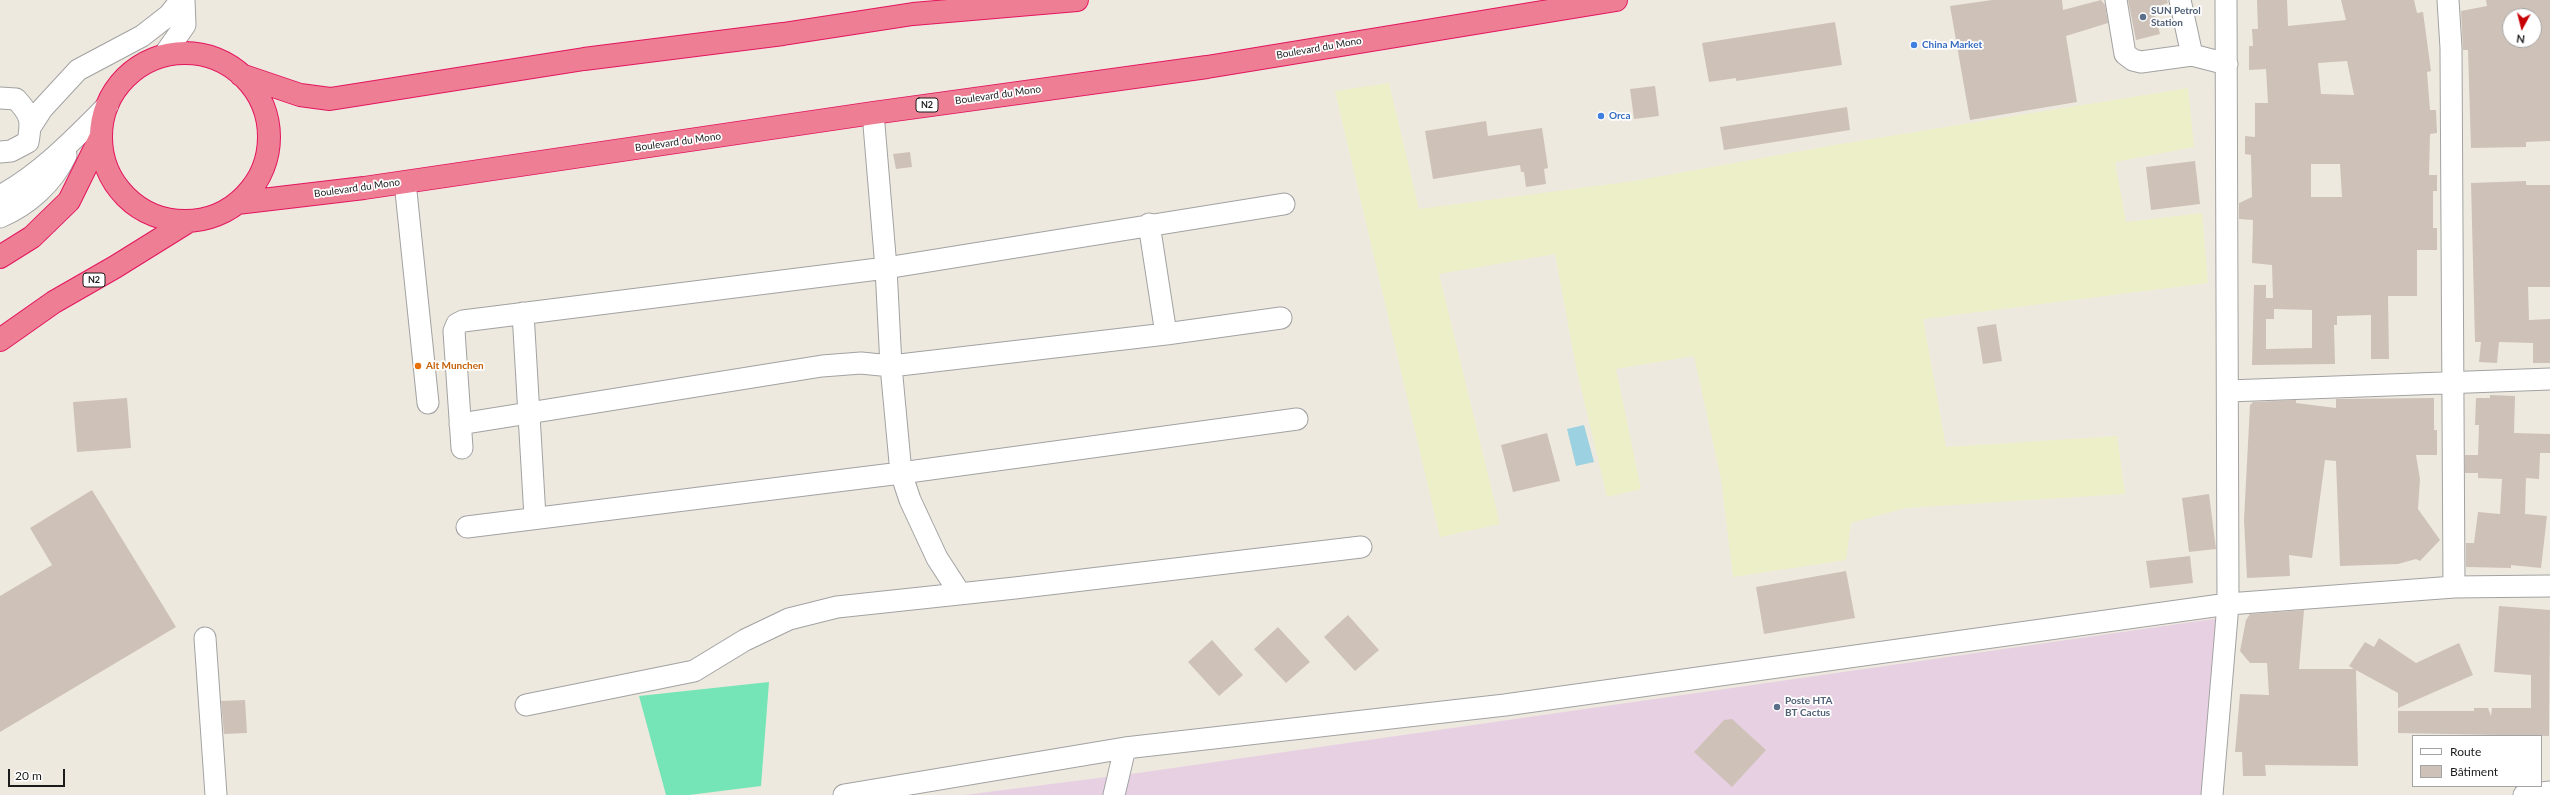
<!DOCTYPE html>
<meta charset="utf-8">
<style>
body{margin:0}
#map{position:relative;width:2550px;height:795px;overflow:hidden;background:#eee9df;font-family:Lato,sans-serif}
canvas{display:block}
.legend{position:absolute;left:2412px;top:735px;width:130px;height:52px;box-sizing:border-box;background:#fff;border:1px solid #a4a4a4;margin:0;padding:5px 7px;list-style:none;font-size:12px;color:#1b1b1b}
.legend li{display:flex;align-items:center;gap:8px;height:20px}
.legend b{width:20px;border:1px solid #a4a4a4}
.north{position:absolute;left:2502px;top:8px;width:40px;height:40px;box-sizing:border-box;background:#fff;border:1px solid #a4a4a4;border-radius:50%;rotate:187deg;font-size:11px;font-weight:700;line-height:16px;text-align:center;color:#1b1b1b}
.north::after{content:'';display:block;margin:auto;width:14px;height:18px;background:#c60002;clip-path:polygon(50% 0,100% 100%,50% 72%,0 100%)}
.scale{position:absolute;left:8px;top:769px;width:57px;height:18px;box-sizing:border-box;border:2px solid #1b1b1b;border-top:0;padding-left:5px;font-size:12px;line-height:14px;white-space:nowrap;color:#1b1b1b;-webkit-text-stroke:3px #fff;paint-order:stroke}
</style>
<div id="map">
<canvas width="2550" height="795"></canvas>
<ul class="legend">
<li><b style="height:5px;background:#fff"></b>Route</li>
<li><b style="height:11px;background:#cec1b8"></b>Bâtiment</li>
</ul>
<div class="north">N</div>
<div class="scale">20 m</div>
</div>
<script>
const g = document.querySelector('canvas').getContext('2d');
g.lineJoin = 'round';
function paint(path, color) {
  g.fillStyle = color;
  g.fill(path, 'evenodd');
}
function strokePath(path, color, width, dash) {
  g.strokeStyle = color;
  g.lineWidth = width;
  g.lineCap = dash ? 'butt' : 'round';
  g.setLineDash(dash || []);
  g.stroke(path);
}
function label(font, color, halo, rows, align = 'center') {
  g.font = font + ' Lato,sans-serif';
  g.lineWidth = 3.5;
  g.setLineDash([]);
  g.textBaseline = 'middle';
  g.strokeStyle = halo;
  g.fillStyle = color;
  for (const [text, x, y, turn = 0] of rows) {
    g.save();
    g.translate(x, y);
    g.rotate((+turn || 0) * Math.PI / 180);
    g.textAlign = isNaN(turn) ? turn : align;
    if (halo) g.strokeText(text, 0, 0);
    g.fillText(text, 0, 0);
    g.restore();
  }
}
paint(new Path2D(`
 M2220,618L2201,795H964L1138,773Z`), '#e8d0e3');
paint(new Path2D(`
 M1389,83L1419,209L1634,181L1840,144L2188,88L2194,147L2115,162L2126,222L2202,213L2208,283L1923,319L1946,447L2117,436L2125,494L1906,508L1851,523L1846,560L1733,577L1721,479L1694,356L1616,369L1641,489L1607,497L1576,367L1555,254L1439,274L1500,524L1440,537L1335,91Z`), '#edefc8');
paint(new Path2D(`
 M769,682L761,786L689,795H666L639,696Z`), '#75e5b8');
paint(new Path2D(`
 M1584,425L1594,462L1576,466L1567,429Z`), '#9bd1e0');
paint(new Path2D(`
 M1992,0H2062L2063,10L2101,0L2105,5L2108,23L2066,36L2077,102L1970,120L1950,6Z
 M2128,0H2167L2168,3L2153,8L2160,34L2136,40Z
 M2257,0H2287L2288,26L2346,20L2341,0H2414L2417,13L2423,12L2431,71L2427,72L2430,110H2436L2437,133L2430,134L2429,175H2437V191H2433V228H2437V250H2417V296H2388L2389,359H2371V315L2337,316V325H2334L2335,364L2252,365L2254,285H2266V298H2273L2272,265L2252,263L2253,220L2239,219V203L2252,197L2251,155L2245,154V136L2255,137V103H2268L2266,69L2249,70V46H2253L2252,29H2258ZM2347,61L2354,95L2321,94L2318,63ZM2311,164H2340L2342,197H2311ZM2274,309L2312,310V348L2266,349V319H2274Z
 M2486,0H2550V141L2526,142V147L2471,148L2468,50H2463L2461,11L2487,6ZM2510,16H2534V40H2510Z
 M1835,22L1842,65L1736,81V78L1709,82L1702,43Z
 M1655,86L1659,116L1634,119L1630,89Z
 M1847,107L1850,130L1724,150L1720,127Z
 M1486,121L1488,136L1542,128L1548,168L1544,169L1546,184L1526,187L1524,172H1521L1520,165L1433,179L1425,131Z
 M910,152L912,167L896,169L893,154Z
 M2195,161L2200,204L2151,210L2146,167Z
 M2526,181V185H2550V287H2528L2529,320L2550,319V363H2533V343L2499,342L2497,363L2479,362L2481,342H2475L2471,183Z
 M1996,324L2002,361L1983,364L1977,327Z
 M2490,395L2515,396L2514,433L2550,434V453H2540L2539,479L2526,478L2525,514L2547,516L2541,568L2511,565V568L2466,567V543H2474L2478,512L2500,514L2502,479L2478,478V473H2465V455H2478L2479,425H2475L2476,398H2490Z
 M127,398L131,448L77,452L73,402Z
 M2434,398V430H2437V455H2416L2420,479L2418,509L2440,540L2420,561L2416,559L2398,564L2340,566L2336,461L2325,460L2312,558L2289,555L2290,576L2247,578L2244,520L2250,405L2253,402L2296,400V403L2336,408V399Z
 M1547,433L1560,481L1513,492L1501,445Z
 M92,490L176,627L0,732V596L52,565L30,528Z
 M2209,494L2216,549L2189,552L2182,498Z
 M2190,556L2193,583L2150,588L2146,561Z
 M1846,571L1855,618L1764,634L1756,587Z
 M2499,606L2550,610L2549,736L2398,733V711H2474V708H2488L2491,716L2492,708H2531V675L2494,672Z
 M2304,610L2299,669H2354L2349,666L2365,642L2374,647L2379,638L2416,663L2459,643L2473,675L2398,708V693L2356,670L2358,766L2265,765L2266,776H2243L2242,752H2235L2240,694L2269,695L2267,663H2250L2240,651L2246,620L2250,614Z
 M1348,615L1379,650L1355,671L1324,637Z
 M1278,627L1310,662L1286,683L1254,649Z
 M1212,640L1243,675L1219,696L1188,662Z
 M245,700L247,733L224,734L221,701Z
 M1732,719L1766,750L1732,787L1694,752L1724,720Z`), '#cec1b8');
const minor = new Path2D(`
 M2116,0L2125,54L2133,60L2141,62L2192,55L2227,64
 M2180,0L2192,55
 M2448,0L2451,48L2454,587
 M164,55L185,25L184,0
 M0,98L16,99C31,115 32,120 28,142L11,151L0,152
 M873,113L886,268L891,366L901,473L910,500L937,558L959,592
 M31,126L42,109L78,70L142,36L169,15L181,0
 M405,182L428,403
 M0,196C42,173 75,138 108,105
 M0,217C28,205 53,183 66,155
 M1149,224L1166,334
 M523,313L535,517
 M2228,391L2550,379
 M460,424L822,366L861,363L891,366L1166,334L1281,318
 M462,448L454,331L457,324L463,321L886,268L1284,204
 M467,527L901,473L1297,419
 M205,638L216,795
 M526,705L694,671L745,640L789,619L837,607L1015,588L1361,547
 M844,795L1125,748L1505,705L2228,604L2454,587L2550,586
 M1114,795L1125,748
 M2212,795L2228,604L2226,0
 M2524,795L2550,792`);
const highway = new Path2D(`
 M101 137a84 84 0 1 1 168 0a84 84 0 1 1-168 0Z
 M241,75L300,95L330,99L584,59L783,34L913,14L1077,0
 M237,203L364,188L873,113L1207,67L1616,0
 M0,257L32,237L69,201L101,136
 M0,340L54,302L115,267L189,221`);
strokePath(minor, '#a2a2a2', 23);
strokePath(highway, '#e3155e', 24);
strokePath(minor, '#fff', 21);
strokePath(highway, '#ed7e94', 22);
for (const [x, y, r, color] of [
 [2143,17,4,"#5c6f8a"],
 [1914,45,4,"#3f7fe0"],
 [1601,116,4,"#3f7fe0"],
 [418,366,4,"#e8710a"],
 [1777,707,4,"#5c6f8a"]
]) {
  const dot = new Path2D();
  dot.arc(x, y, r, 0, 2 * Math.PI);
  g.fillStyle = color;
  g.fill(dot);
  strokePath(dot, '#fff', 1.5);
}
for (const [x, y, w] of [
 [927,105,22],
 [94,280,22]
]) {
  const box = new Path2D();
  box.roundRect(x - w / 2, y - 7, w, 14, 3);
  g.fillStyle = '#fff';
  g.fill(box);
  strokePath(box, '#1b1b1b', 1);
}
label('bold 9px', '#1b1b1b', null, [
 ["N2",927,105],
 ["N2",94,280]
]);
label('bold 10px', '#4e5e75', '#fff', [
 ["SUN Petrol",2151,11],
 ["Station",2151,23],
 ["Poste HTA",1785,701],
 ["BT Cactus",1785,713]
], 'left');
label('bold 10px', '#366cbe', '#fff', [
 ["China Market",1922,45],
 ["Orca",1609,116]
], 'left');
label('10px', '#1b1b1b', '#fff', [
 ["Boulevard du Mono",1319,48,-10],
 ["Boulevard du Mono",998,95,-8],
 ["Boulevard du Mono",678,142,-8],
 ["Boulevard du Mono",357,188,-8]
]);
label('bold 10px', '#c56008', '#fff', [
 ["Alt Munchen",426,366]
], 'left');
</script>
